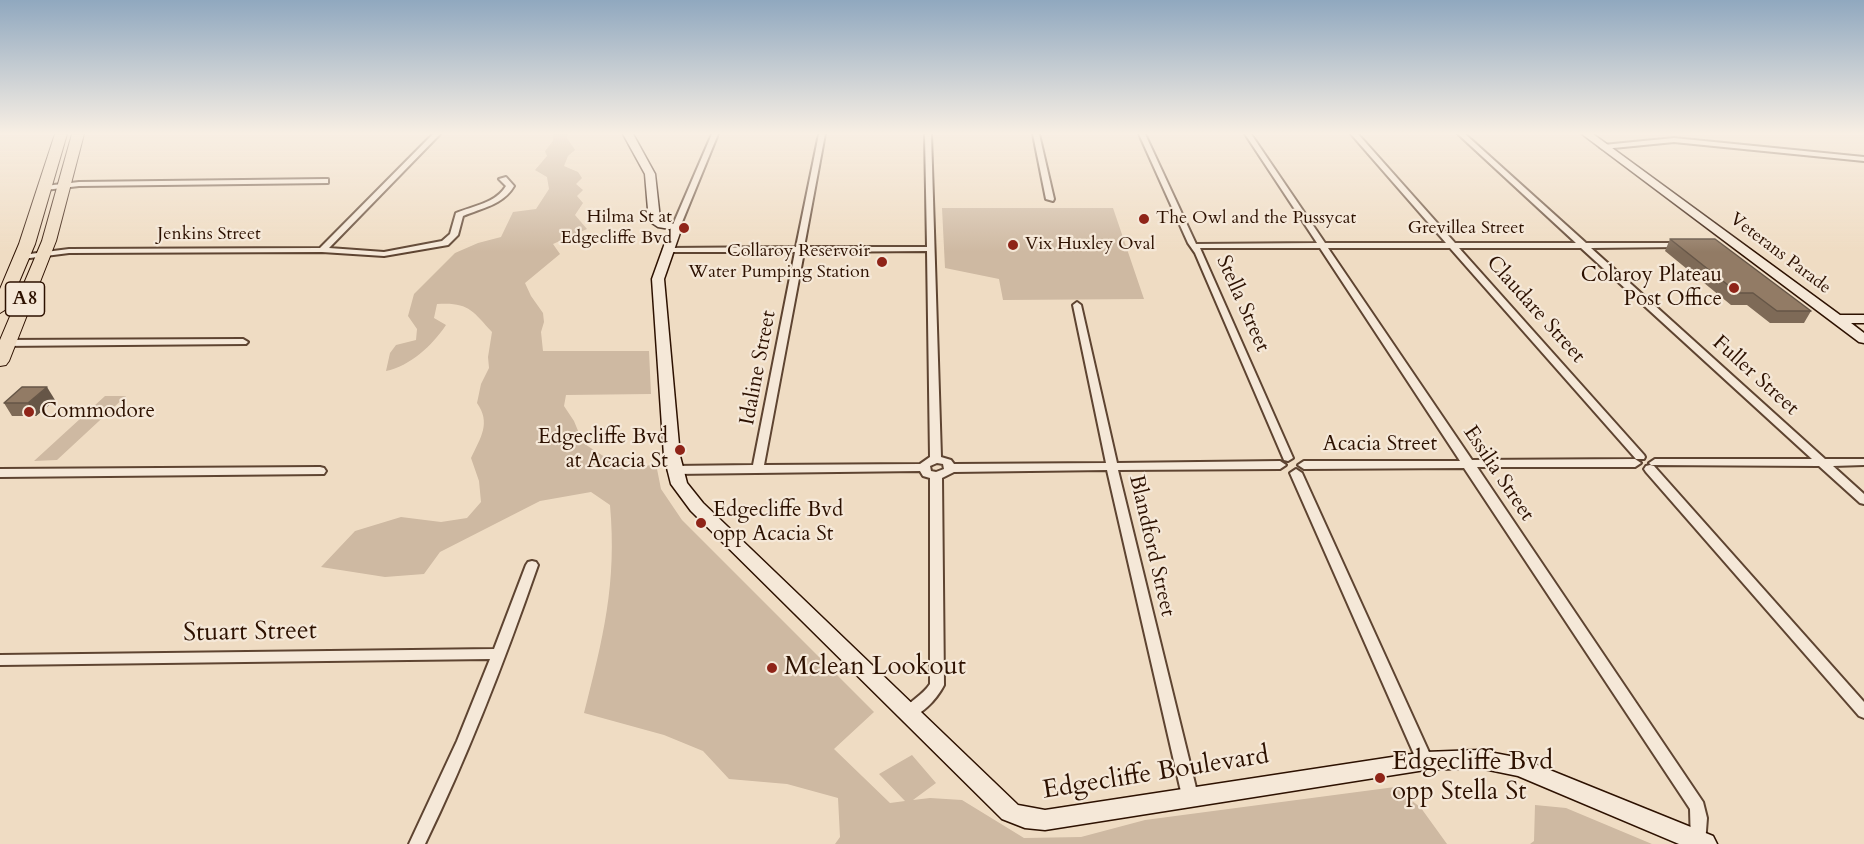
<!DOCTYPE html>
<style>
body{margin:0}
canvas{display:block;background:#efdcc3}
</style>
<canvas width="1864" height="844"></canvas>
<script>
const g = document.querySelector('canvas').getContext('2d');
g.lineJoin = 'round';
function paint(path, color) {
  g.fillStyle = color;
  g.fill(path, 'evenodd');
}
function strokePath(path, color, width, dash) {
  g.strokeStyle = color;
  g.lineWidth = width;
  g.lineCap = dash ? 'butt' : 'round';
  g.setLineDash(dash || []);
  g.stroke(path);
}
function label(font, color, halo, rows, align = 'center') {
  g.font = font + ' Cardo,serif';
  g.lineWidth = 4.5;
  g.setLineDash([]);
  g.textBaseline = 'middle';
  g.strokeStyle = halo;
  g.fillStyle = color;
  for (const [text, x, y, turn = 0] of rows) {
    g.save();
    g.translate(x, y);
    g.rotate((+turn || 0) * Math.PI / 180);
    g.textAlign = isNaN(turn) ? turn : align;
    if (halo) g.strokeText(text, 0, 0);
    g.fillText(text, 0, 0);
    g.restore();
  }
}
paint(new Path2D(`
 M553,134H569L567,138L575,150L568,156L564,166L578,172L582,178L576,184L583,190L577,196L583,203L575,215L587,229L553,244L560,254L525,283L531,296L543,313L544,322L541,332L543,351H649L651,394L566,395L564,406L574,421L583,443L625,470L656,464L661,489L682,520L874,712L834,749L890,803L905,801L879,774L912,755L936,783L913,800L930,798L962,800L1024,838L1081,837L1145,820L1395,787L1421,808L1447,844H835L840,837L838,798L787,784L729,779L703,751L664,735L584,713C603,638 617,584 610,505L591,492L540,501L440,552L424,574L385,577L321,567L355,531L401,517L441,522L467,518L481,502L479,481L471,458C481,437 491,423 477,403L481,384L489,368L488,357L492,332C472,310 468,302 437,304L434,318L446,325C432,346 410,366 386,371L390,353L396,345L416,340L417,329L408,316L414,294L455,253L478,243L501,237L513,212L536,209L549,189L547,177L535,170L547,156L545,151L553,141Z
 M942,208H1113L1144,299L1003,300L999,279L945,268Z
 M105,396H126L57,460L34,461Z
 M1535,805L1566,808L1652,844H1530L1534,841Z`), '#ceb9a2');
const street = new Path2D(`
 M433,134H440L329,248L384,252L442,241L450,234L456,213C473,206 496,203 506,186L499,179L506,177L514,186C503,205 482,208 463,216L458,235L448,245L384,256L322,252L69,253L22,259L18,257L22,255L69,249L320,248Z
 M712,134H718L680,227L679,229H673L672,227Z
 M819,134H825L804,247H927L925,134H931L941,457L951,460L954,464L1106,463L1073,305L1077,302L1081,305L1117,463L1280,461L1286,465L1280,469L1118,470L1198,796L1195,801L1190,803L1185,801L1182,796L1107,470L954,472L942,478L944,685C938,697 919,721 904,716L902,712C909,701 922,696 930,684V478L923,476L920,471L674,474L668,470L674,466L753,465L795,252H667L663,250L667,248L796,247ZM927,251L930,457L920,464L764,465L804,252ZM937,463L943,464L944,469L936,472L931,471L930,466Z
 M1033,134H1039L1054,199L1053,201L1046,199Z
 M1139,134H1145L1196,244L1317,243L1245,134H1251L1325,243H1446L1351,134H1358L1455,243H1576L1458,134H1465L1586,243H1683L1684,245L1680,247L1591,248L1825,459H1864V465L1833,466L1864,494V504L1860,503L1819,466L1651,465L1649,463L1655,459H1812L1581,248H1459L1644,455L1645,457L1644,459H1636L1450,248H1328L1472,460L1635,459L1641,463L1635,467H1477L1703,802L1707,818L1705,844H1691L1690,809L1464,468L1304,469L1298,465L1304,461H1460L1320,248H1200L1293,458L1288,461L1284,460L1195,253L1188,243Z
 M1674,138L1864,157V161L1674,142L1603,149L1600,147L1603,145Z
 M325,179H328V183L79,186L45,190L41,188L45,186L79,182Z
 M243,339L248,342L246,344L0,346V340Z
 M1650,465L1654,466L1864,702V718L1859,716L1646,472L1644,469L1646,466Z
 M320,467L324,468L326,471L324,474L0,477V469Z
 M1296,469L1302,473L1433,761L1430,766L1425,768L1420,766L1417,761L1290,473Z
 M532,561L536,562L538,565C505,660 469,753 425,844H409L457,741L490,659L0,665V655L494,649L526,565L528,562Z`);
const secondary = new Path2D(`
 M623,134H633L655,174L660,219L682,227L664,279L680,456L687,483L703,503L1018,805L1045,810L1425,752L1479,750L1520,758L1713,836L1717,844H1679L1518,776L1479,768L1425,770L1045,830L1025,828L1002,819L691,511L671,484L664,456L652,279L670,229L658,227L649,221L645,174Z
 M1582,134H1593L1840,315H1864V323H1851L1864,333V343L1859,342Z`);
const highway = new Path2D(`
 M55,134H67L35,244L8,308L0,313V289L19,244Z
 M72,134H84L56,241L9,361L6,365L0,366V340L42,241Z`);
strokePath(street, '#5e4431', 4);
strokePath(secondary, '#2d1100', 3);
strokePath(highway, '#2d1100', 2);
paint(street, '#f5e8d8');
paint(secondary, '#f5e8d8');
paint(highway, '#efdcc3');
paint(new Path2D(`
 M1670,239L1811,311L1804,323H1770L1747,305H1731L1665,251Z
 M55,400L36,416H12L4,403Z`), '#7e6a57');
paint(new Path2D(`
 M47,387L55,400L36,416L28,403Z`), '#665647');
const building = new Path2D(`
 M1670,239H1715L1811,311H1777L1753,293H1738Z
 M22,387H47L28,403H4Z`);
paint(building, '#927b65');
strokePath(building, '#665647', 1.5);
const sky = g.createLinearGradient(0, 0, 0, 252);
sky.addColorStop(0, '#90a8bf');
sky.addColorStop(0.53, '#f8efe4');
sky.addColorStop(1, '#f8efe400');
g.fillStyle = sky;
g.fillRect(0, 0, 1864, 252);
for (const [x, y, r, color] of [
 [1144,219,6,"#8f2418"],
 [684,228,6,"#8f2418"],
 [1013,245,6,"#8f2418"],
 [882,262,6,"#8f2418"],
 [1734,288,6,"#8f2418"],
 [29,412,6,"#8f2418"],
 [680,450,6,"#8f2418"],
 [701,523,6,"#8f2418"],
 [772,668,6,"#8f2418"],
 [1380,778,6,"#8f2418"]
]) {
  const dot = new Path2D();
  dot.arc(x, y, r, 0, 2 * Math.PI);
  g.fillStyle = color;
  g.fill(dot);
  strokePath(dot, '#f5e8d8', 2);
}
label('18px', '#2d1100', '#f5e8d8', [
 ["Hilma St at",672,218],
 ["Edgecliffe Bvd",672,239],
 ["The Owl and the Pussycat",1156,219,"left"],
 ["Vix Huxley Oval",1025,245,"left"],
 ["Collaroy Reservoir",870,252],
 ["Water Pumping Station",870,273]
], 'right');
label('18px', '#2d1100', '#f5e8d8', [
 ["Grevillea Street",1466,229],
 ["Jenkins Street",209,235],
 ["Veterans Parade",1780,254,37]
]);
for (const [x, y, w] of [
 [25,299,39]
]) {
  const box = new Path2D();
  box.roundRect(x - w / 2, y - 17, w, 34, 4.5);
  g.fillStyle = '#f5e8d8';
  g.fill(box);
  strokePath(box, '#2d1100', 1.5);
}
label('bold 20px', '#2d1100', null, [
 ["A8",25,299]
]);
label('21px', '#2d1100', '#f5e8d8', [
 ["Colaroy Plateau",1722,276],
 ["Post Office",1722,300],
 ["Commodore",41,412,"left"],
 ["Edgecliffe Bvd",668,438],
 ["at Acacia St",668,462],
 ["Edgecliffe Bvd",713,511,"left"],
 ["opp Acacia St",713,535,"left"]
], 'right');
label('21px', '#2d1100', '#f5e8d8', [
 ["Stella Street",1242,304,66],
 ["Claudare Street",1535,310,48],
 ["Idaline Street",759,368,-79],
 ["Fuller Street",1755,376,42],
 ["Acacia Street",1380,445],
 ["Essilia Street",1498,474,56],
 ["Blandford Street",1151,546,77]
]);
label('26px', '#2d1100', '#f5e8d8', [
 ["Stuart Street",250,633,-1],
 ["Edgecliffe Boulevard",1156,774,-9]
]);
label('26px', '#2d1100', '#f5e8d8', [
 ["Mclean Lookout",784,668],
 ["Edgecliffe Bvd",1392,763],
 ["opp Stella St",1392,793]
], 'left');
</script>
